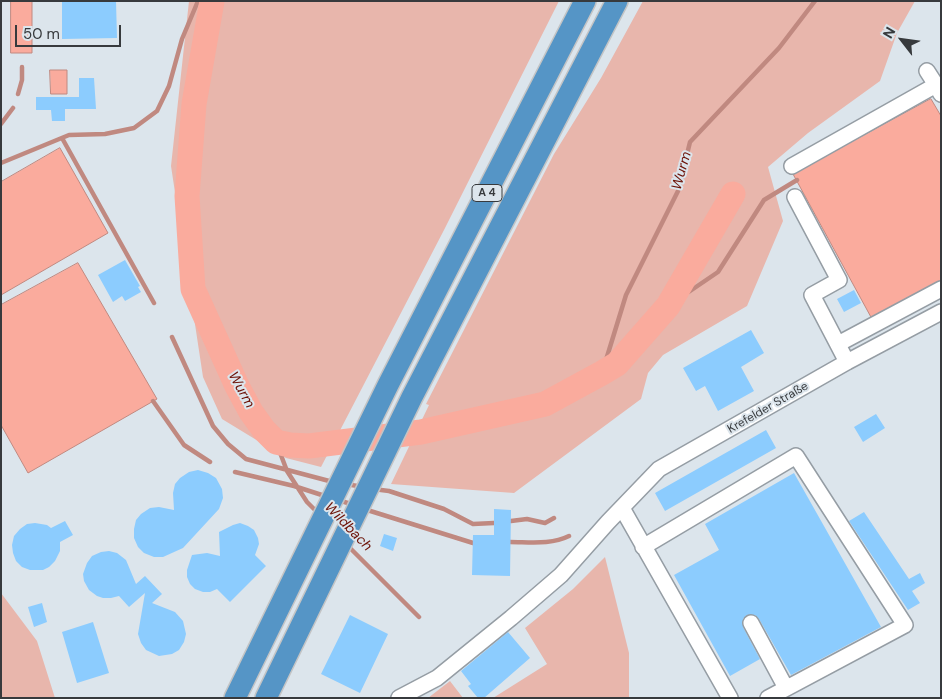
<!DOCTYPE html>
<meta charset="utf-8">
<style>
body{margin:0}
#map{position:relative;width:942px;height:699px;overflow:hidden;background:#dce5ec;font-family:"DM Sans",sans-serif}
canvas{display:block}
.frame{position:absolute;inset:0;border:2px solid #373a3d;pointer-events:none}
.north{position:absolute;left:877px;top:15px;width:50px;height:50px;-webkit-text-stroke:4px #dce5ec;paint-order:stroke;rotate:300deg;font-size:14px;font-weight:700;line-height:20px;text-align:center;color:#373a3d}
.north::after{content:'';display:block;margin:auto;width:18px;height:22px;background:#373a3d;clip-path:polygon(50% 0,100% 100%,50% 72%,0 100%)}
.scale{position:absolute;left:15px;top:25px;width:106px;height:22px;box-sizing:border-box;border:2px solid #373a3d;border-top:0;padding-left:6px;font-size:15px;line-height:18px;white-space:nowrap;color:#373a3d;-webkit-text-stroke:4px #dce5ec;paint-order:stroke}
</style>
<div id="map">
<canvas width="942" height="699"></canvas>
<div class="frame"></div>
<div class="north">N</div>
<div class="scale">50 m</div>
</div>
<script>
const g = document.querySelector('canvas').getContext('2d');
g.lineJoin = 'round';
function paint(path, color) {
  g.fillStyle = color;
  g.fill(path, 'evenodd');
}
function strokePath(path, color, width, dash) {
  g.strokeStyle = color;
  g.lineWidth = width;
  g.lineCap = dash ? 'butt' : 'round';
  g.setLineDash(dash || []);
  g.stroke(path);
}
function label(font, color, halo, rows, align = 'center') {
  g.font = font + ' "DM Sans",sans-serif';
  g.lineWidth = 4;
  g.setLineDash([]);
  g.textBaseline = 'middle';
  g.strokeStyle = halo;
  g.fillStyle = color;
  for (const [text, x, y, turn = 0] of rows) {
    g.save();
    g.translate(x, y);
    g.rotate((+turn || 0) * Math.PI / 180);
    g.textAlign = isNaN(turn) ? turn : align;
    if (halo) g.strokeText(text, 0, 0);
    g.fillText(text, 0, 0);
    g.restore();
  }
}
paint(new Path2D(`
 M189,1H559L444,230L321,467L286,458L222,419L203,377L171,166Z
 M643,1H915L897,33L880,81L808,133L768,167L783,221L747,306L663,355L648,373L641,399L514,493L391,484L429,405L426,404L554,154L601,78Z
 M605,557L629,653V698H493L547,664L525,628L573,589Z
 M1,593L37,641L55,698H1Z
 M450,681L463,698H428Z`), '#e8b6ac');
const water = new Path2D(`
 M11,1H32V53H11Z
 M50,70H67V94H51Z
 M931,99L941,116V281L872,319L793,174Z
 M60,148L108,233L1,295V182Z
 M78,263L157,399L28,473L1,425V305Z`);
paint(water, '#faab9d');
strokePath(water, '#c08980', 1);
strokePath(new Path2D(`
 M18,94L22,80V67
 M1,124L13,108
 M62,138L154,303
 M1,163L69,135L105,134L134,128L157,111L169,86L182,39L198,1
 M668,306L718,272L764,200L797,180
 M172,337L213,426L228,444L246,459L333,482
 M602,373L626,295L678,191L690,142L779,48L815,1
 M153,401L184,445L210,462
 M276,442L287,471L307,502L319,514
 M235,472L294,486L328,497
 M346,484L363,487
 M373,489L389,491L444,509L473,524L494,523
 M338,500L354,505
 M364,509L473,543
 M511,521L527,519L545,523L554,518
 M510,542C530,542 551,545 569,536
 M348,546L419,617`), '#c08980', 4.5);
strokePath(new Path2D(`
 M212,1L194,104L187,196L193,289L237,386L251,412L264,430L276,442L290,445L309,446L421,432L545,404L602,373L617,364L668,306L733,194`), '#faab9d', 25);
paint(new Path2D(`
 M62,1H116L117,38L62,39Z
 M79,78H94L96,109H65V121H52L51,110H36V97H79Z
 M125,260L140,286L138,287L141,292L125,301L122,296L113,302L98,275Z
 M854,290L861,303L844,312L837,299Z
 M751,330L764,353L741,367L754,391L718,411L705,386L696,391L683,368Z
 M876,414L885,428L863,442L854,427Z
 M766,430L776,448L665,511L655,493Z
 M198,470L208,473L216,478L222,489L223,498L219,509L183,548L163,557H154L144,553L138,547L134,538V529L136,520L141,514L150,508L159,507L174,510L173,493L175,484L180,478L189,472Z
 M794,473L881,627L791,675L759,619L755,615H747L743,619V627L760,659L730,676L674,575L719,550L705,524Z
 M494,509L511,510L510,576L472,575L473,535H494Z
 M864,512L909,579L920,573L925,583L912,591L920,603L908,610L849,521Z
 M65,521L73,535L60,542V551L55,561L49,567L43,570H30L22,567L16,561L13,553L12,545L14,536L20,529L27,524L35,523L47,525L51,528Z
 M240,523L248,526L254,530L258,538L259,544L255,555L266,566L230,602L217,589L210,592H203L195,589L190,584L187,577V570L192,555L207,553L220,556L219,532L233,525Z
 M384,534L397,538L393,551L380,546Z
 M109,551L117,553L126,560L136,584L145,576L162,594L152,603L175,612L183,621L186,634L184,642L179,650L172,654L159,656L146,650L141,643L138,634L145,593L129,607L119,596L111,598H103L97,596L89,590L84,581L83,574L87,563L92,556L101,552Z
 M42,603L47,622L34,627L28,607Z
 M350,615L388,634L360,693L321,674Z
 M93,622L109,673L77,683L62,632Z
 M508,632L530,658L484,698H478L468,686L471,684L461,671Z`), '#8cccfe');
const minor = new Path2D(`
 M927,71L936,85
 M792,166L936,85L941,94
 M795,197L839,280L812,295L847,362
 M838,344L941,289
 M622,508L730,698
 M643,547L796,456L905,625L768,698
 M751,623L786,688
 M399,698L437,678L511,618L561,575L608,522L659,469L847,362L941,312`);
const highway = new Path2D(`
 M235,698L388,385L585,1
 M266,698L412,397L617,1`);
strokePath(minor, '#959da4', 18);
strokePath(highway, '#c3c4c5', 24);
strokePath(minor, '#fff', 15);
strokePath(highway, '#5595c6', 21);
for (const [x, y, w] of [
 [487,193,30]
]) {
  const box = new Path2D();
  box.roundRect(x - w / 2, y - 8.5, w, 17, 4);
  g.fillStyle = '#dce5ec';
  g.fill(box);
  strokePath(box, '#373a3d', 1);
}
label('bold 11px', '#373a3d', null, [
 ["A 4",487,193]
]);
label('12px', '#373a3d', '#dce5ec', [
 ["Krefelder Straße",768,408,-30]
]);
label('italic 14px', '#6c1106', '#dce5ec', [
 ["Wurm",682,171,-74],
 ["Wurm",241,390,61],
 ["Wildbach",348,527,46]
]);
</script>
